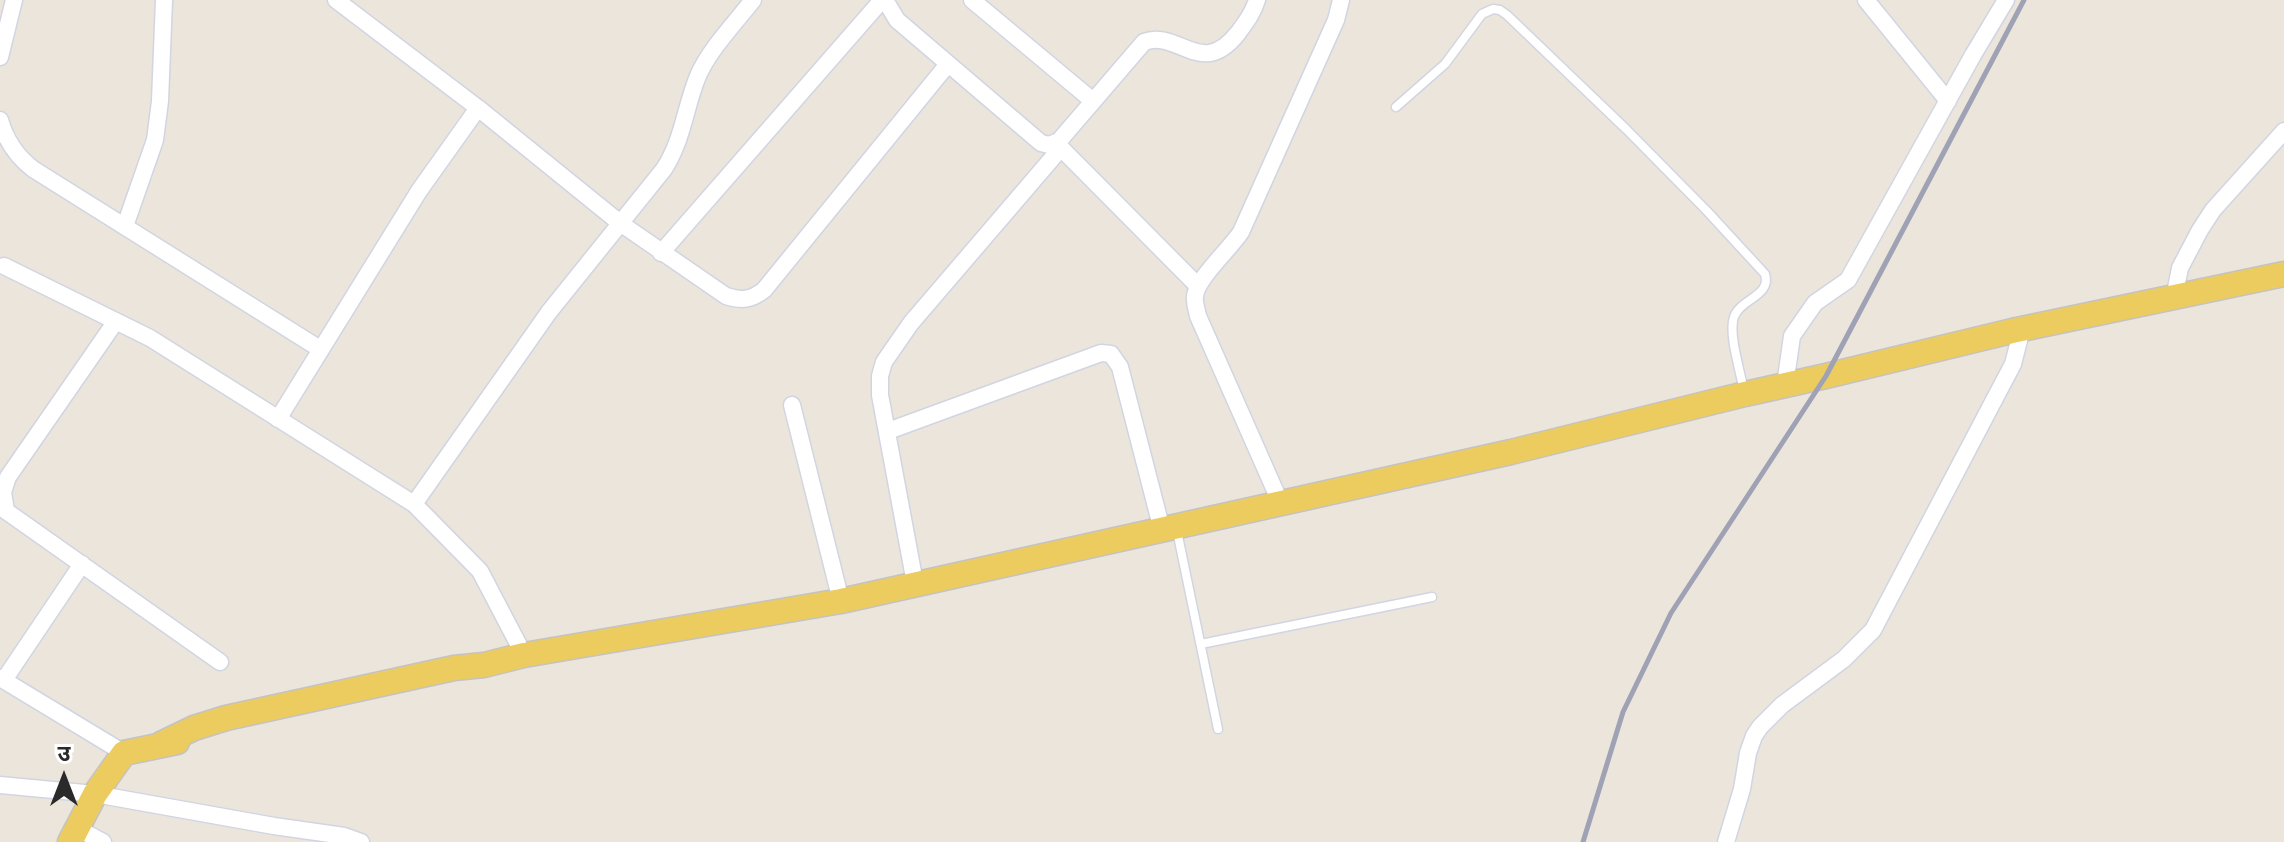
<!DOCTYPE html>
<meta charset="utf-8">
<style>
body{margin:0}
#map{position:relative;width:2284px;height:842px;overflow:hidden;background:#ece5dc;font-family:Signika,"Noto Sans Devanagari",sans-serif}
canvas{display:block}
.north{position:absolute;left:24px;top:738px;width:80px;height:80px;-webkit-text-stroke:6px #fff;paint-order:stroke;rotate:0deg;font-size:22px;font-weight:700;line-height:32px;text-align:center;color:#2a2a2a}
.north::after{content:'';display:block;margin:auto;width:28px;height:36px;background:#2a2a2a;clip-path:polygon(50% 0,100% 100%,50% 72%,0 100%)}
</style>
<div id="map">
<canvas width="2284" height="842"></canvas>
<div class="north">उ</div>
</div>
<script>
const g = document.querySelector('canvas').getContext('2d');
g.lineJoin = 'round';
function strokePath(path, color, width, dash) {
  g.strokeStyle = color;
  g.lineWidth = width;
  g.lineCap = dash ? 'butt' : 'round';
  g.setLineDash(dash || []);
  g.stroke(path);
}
const service = new Path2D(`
 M1396,107L1445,64L1482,14L1493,9L1500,10L1507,15L1626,129L1706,210L1765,274C1772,296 1740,299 1734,317C1728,334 1741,373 1744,392
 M1177,531L1218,729
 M1201,644L1432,597`);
const minor = new Path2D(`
 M336,0L478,108L620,223L726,296C742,301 751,300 764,290L948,64
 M885,0L897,20L1041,143L1049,145L1059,141L1144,42C1179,29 1201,80 1238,33C1246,22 1253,13 1257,0
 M972,0L1093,101
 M1866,0L1948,101
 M0,57L14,0
 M0,120C6,141 16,156 33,169L320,349
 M1056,143L1198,286
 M125,226L155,140L160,101L164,0
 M661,253L882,0
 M4,266L150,338L414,504L480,571L524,655
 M2174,298L2180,268L2200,230L2213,210L2284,131
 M116,321L8,477L3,492L6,511L220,662
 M1785,385L1792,336L1815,303L1848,280L1973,55L2006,0
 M792,405L841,601
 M278,419L419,191L478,108
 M888,431L1101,353L1111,354L1120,367L1162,530
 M414,504L549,312L664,169C683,140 685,107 698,76C709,50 735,23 753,0
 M1281,504L1198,316C1197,310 1194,303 1195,296C1197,278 1230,249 1241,232L1336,20L1341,0
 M915,583L880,395V376L884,362L911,323L1061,148
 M0,678L124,753
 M4,680L82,564
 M0,785L95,794L274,826L344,836L361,842
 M77,828L103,842
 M1726,842L1742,789L1748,753L1754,736L1760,727L1782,705L1844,659L1873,630L2013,364L2022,329`);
const primary = new Path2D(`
 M161,744L194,728L226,718L454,668L484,665L524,655L841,601L1511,452L1745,394L1826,376L2012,331L2284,274
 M70,842L95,794L124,753L177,742`);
strokePath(service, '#d1d5e2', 11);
strokePath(minor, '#d1d5e2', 19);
strokePath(primary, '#c3c3c3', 27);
strokePath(service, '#fff', 8);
strokePath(minor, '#fff', 16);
strokePath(primary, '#edcc5f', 24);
strokePath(new Path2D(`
 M1583,842L1623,712L1671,613L1826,376L2024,0`), '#9fa2b4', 5);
</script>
